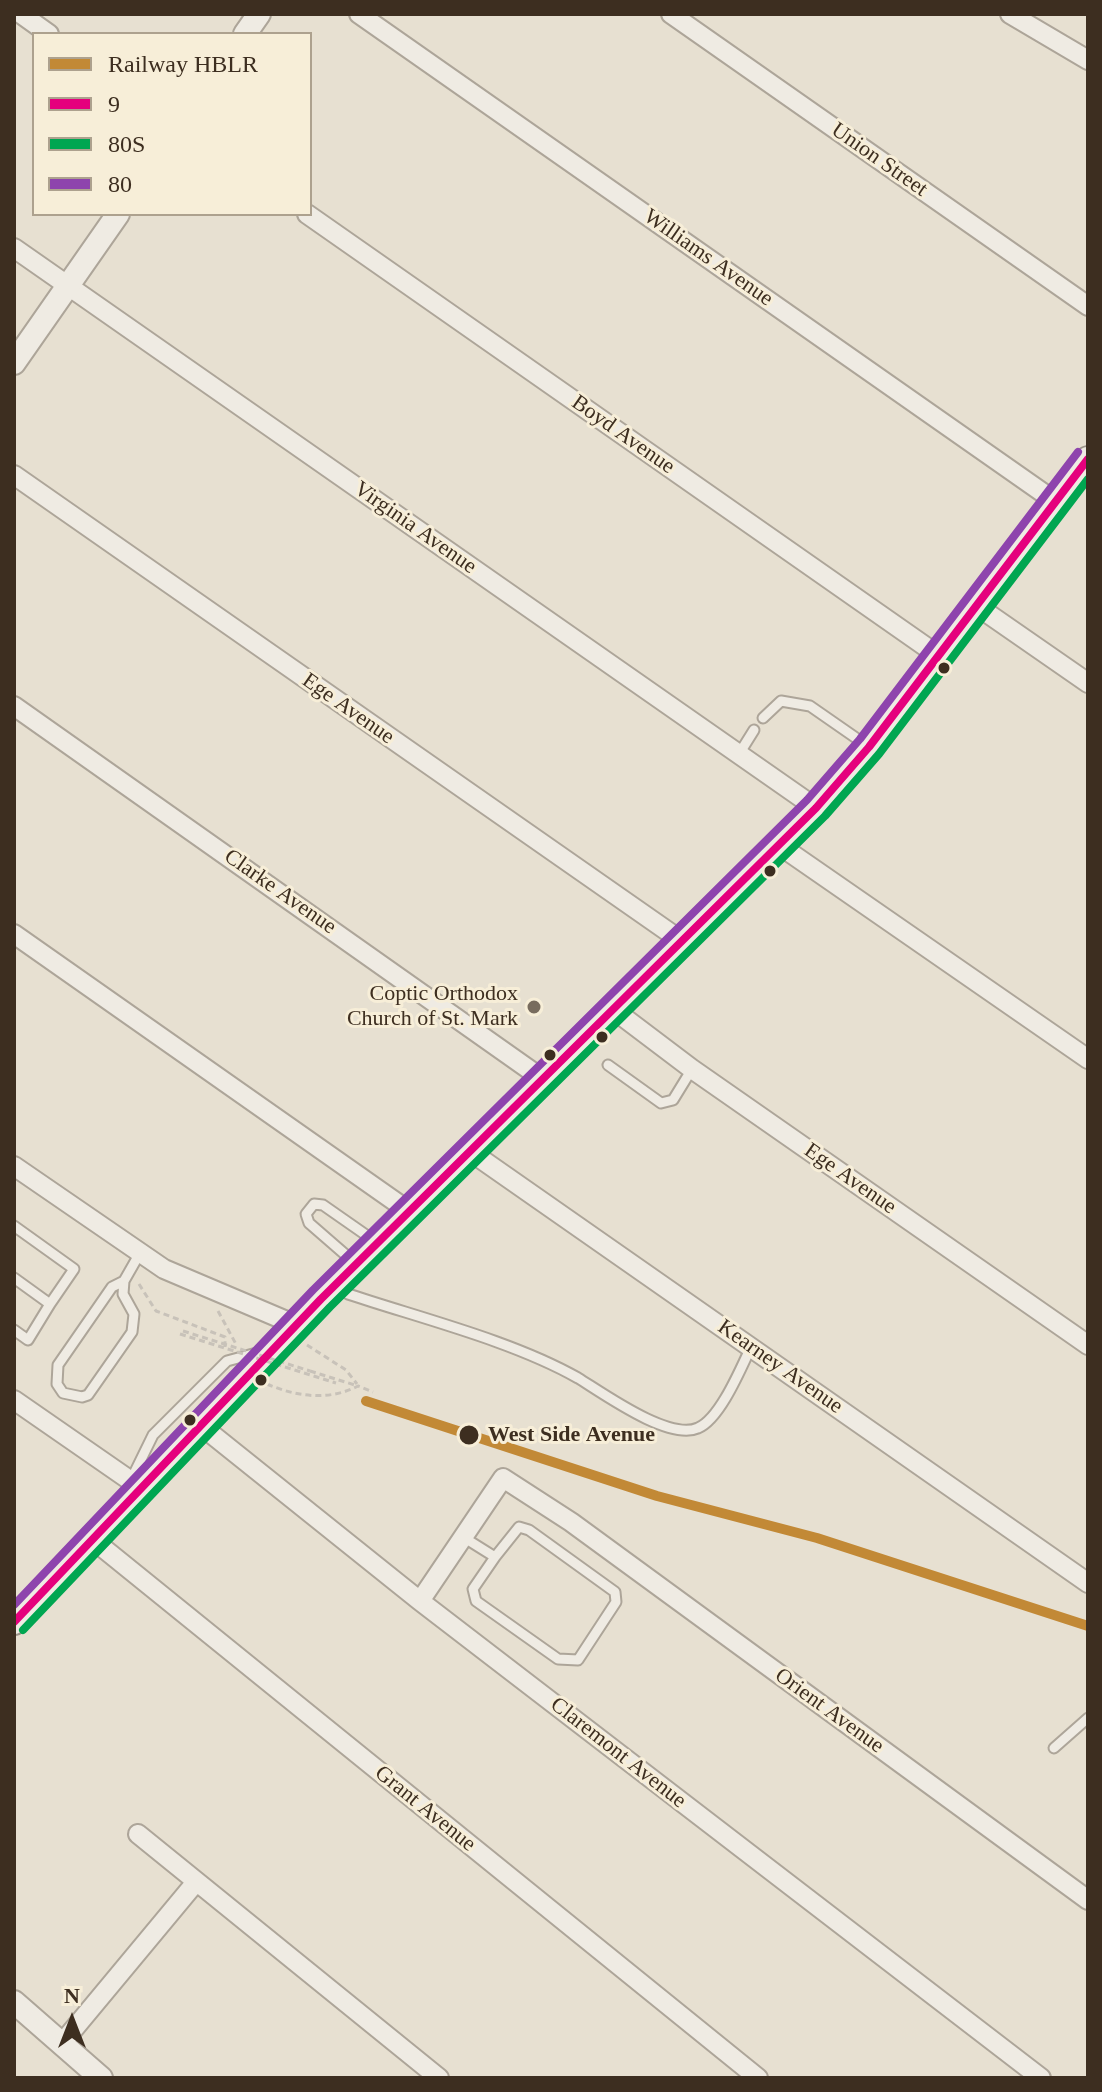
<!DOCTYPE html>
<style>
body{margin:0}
#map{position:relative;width:1102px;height:2092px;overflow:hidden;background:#e7e0d1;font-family:"Times New Roman",serif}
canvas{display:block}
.frame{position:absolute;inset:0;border:16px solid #3d2e20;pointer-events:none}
.legend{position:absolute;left:32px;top:32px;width:280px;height:184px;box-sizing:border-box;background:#f7eed8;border:2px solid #ada18e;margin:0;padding:10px 14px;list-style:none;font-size:24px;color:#3d2e20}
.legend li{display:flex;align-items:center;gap:16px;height:40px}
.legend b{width:40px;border:2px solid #ada18e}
.north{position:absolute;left:32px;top:1980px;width:80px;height:80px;-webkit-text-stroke:6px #f7eed8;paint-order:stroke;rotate:0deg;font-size:22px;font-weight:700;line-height:32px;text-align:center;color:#3d2e20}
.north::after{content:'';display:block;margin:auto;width:28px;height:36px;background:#3d2e20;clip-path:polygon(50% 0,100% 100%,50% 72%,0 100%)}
</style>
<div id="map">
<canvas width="1102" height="2092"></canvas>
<div class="frame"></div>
<ul class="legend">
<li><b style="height:10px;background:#c28936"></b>Railway HBLR</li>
<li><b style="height:10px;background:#e5007d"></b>9</li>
<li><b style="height:10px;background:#00a651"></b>80S</li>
<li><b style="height:10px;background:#8e44ad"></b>80</li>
</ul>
<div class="north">N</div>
</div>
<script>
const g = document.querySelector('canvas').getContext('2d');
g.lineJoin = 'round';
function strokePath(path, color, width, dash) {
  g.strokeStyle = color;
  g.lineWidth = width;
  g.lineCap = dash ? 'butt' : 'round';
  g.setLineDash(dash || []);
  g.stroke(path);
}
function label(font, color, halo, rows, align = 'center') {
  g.font = font + ' "Times New Roman",serif';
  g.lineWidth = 6;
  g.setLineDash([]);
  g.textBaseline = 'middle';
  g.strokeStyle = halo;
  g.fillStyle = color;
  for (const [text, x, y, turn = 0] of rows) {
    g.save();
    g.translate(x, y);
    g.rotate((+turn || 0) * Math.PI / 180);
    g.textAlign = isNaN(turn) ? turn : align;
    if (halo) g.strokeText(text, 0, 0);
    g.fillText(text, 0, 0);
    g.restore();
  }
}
const service = new Path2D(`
 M763,718L781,701L810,706L869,747
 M739,754L754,730
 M608,1065L661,1103L673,1100L692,1069
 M14,1226L74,1269L50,1304
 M355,1263L309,1223L306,1214L314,1204L323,1205L376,1242
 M14,1278L50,1304L28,1340L14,1330
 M124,1281L112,1287L58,1365L57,1384L63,1393L82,1397L88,1395L132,1332L134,1314L123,1294L124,1281L140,1253
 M338,1284L348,1294C420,1318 513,1341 578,1378C604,1394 669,1441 698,1428C720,1419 741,1368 751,1347
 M129,1484L153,1435L227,1361L264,1351
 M463,1537L495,1557L473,1589L476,1601L558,1659L578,1660L616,1602L615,1592L529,1530L519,1527L495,1557
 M1054,1748L1088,1718`);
const minor = new Path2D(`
 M21,14L49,34
 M359,14L1056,502
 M671,14L1088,306
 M1010,14L1088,60
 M307,214L939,656
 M14,248L816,808
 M14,475L683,942
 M977,606L1088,683
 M14,706L544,1080
 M779,845L1088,1059
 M14,934L410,1212
 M614,1010L692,1069L1088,1345
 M471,1152L1088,1583
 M14,1166L164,1269L296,1325
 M14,1400L141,1488
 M199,1424L420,1601L1041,2078
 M92,1539L758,2078
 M420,1601L503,1478L571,1522L1088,1900
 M138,1834L439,2078
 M63,2042L196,1882`);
const tertiary = new Path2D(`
 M245,34L259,14
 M14,363L118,214
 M14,2002L101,2078`);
const secondary = new Path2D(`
 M14,1622L321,1299L816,808L869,747L1088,459`);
strokePath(service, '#ada599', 13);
strokePath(minor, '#ada599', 22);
strokePath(tertiary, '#ada599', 26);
strokePath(secondary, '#9c958a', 28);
strokePath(new Path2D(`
 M139,1284L156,1311L225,1337V1347
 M218,1311L237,1346
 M307,1345L346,1370L357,1384
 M310,1371L358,1386
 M267,1384C297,1397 329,1401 358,1386L373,1392`), '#c8c2b9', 3, [6, 4]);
strokePath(service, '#efebe3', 9);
strokePath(minor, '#efebe3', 18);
strokePath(tertiary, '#efebe3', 22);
strokePath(secondary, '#efebe3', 24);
strokePath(new Path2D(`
 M183,1331L310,1371
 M180,1334L336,1383`), '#c8c2b9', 3, [6, 4]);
strokePath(new Path2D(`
 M14,1622L321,1299L816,808L869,747L1088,459`), '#e5007d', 8);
strokePath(new Path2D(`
 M23,1630L330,1307L825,816L879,754L1088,479`), '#00a651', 8);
strokePath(new Path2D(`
 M14,1605L313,1290L807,800L860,739L1078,452`), '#8e44ad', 8);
strokePath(new Path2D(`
 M366,1401L657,1496L817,1538L1088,1626`), '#c28936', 10);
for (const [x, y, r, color] of [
 [944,668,7,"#3d2e20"],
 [770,871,7,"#3d2e20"],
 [534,1007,8,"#786c5e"],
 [602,1037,7,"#3d2e20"],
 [550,1055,7,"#3d2e20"],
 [261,1380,7,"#3d2e20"],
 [190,1420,7,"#3d2e20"],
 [469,1435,11,"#3d2e20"]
]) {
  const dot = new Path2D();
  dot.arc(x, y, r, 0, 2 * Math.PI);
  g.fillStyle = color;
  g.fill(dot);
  strokePath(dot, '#f7eed8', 3);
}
label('22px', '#3d2e20', '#f7eed8', [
 ["Union Street",879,160,35],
 ["Williams Avenue",708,258,35],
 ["Boyd Avenue",623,435,35],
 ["Virginia Avenue",415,528,35],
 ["Ege Avenue",348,709,35],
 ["Clarke Avenue",280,892,35],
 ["Ege Avenue",850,1179,35],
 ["Kearney Avenue",780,1367,35],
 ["Orient Avenue",829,1711,36],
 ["Claremont Avenue",618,1753,38],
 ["Grant Avenue",425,1809,39]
]);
label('22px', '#3d2e20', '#f7eed8', [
 ["Coptic Orthodox",518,994],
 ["Church of St. Mark",518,1019]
], 'right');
label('bold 22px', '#3d2e20', '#f7eed8', [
 ["West Side Avenue",488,1435]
], 'left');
</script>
